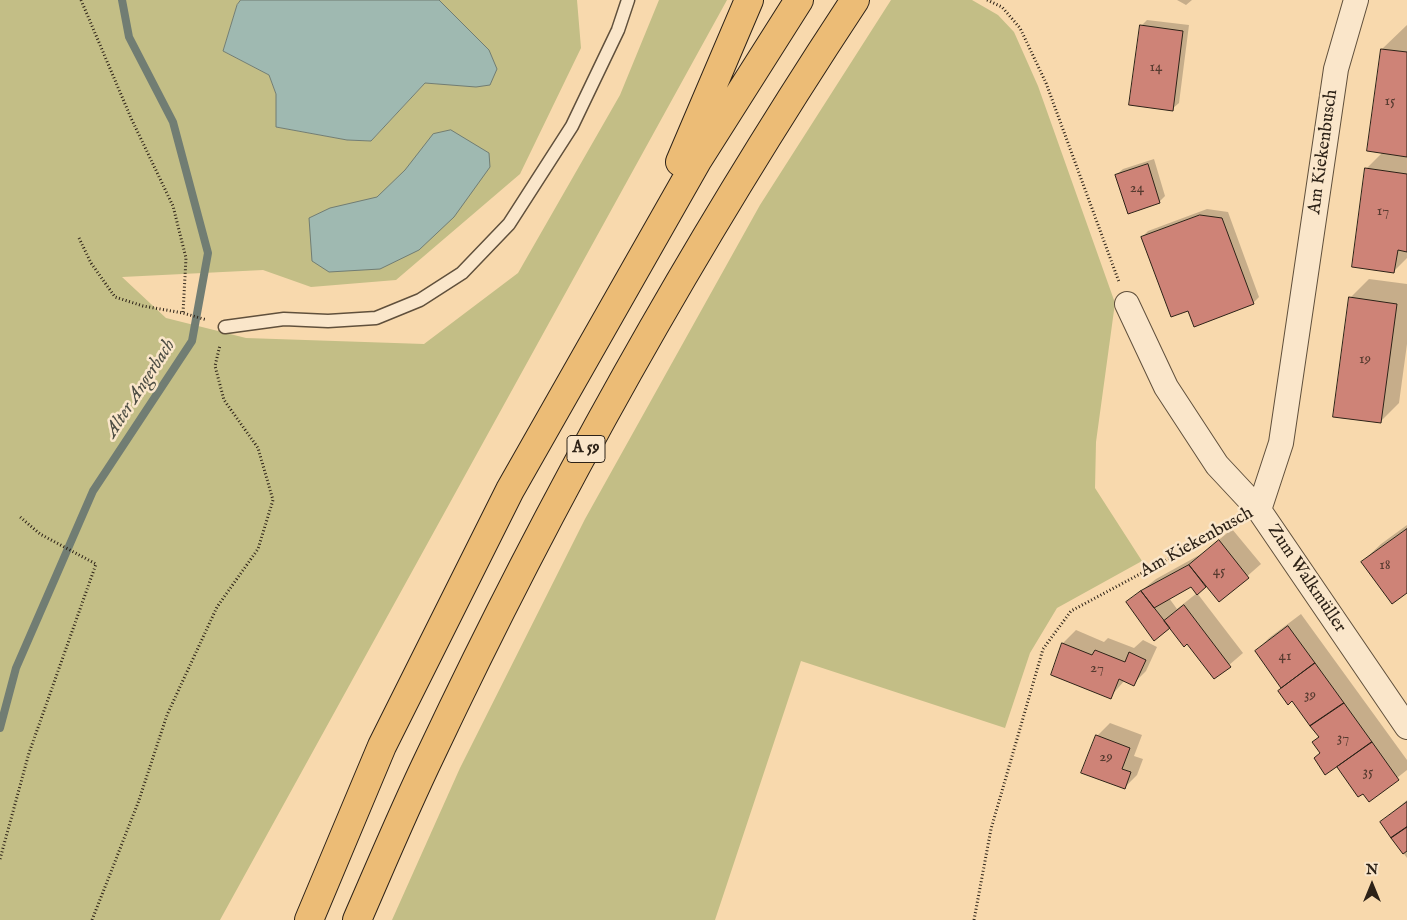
<!DOCTYPE html>
<meta charset="utf-8">
<style>
body{margin:0}
#map{position:relative;width:1407px;height:920px;overflow:hidden;background:#f8d9ad;font-family:"IM FELL English",serif}
canvas{display:block}
.north{position:absolute;left:1347px;top:860px;width:50px;height:50px;-webkit-text-stroke:4px #fae6ca;paint-order:stroke;rotate:0deg;font-size:14px;font-weight:700;line-height:20px;text-align:center;color:#2d2217}
.north::after{content:'';display:block;margin:auto;width:18px;height:22px;background:#2d2217;clip-path:polygon(50% 0,100% 100%,50% 72%,0 100%)}
</style>
<div id="map">
<canvas width="1407" height="920"></canvas>
<div class="north">N</div>
</div>
<script>
const g = document.querySelector('canvas').getContext('2d');
g.lineJoin = 'round';
function paint(path, color) {
  g.fillStyle = color;
  g.fill(path, 'evenodd');
}
function strokePath(path, color, width, dash) {
  g.strokeStyle = color;
  g.lineWidth = width;
  g.lineCap = dash ? 'butt' : 'round';
  g.setLineDash(dash || []);
  g.stroke(path);
}
function label(font, color, halo, rows, align = 'center') {
  g.font = font + ' "IM FELL English",serif';
  g.lineWidth = 5;
  g.setLineDash([]);
  g.textBaseline = 'middle';
  g.strokeStyle = halo;
  g.fillStyle = color;
  for (const [text, x, y, turn = 0] of rows) {
    g.save();
    g.translate(x, y);
    g.rotate((+turn || 0) * Math.PI / 180);
    g.textAlign = isNaN(turn) ? turn : align;
    if (halo) g.strokeText(text, 0, 0);
    g.fillText(text, 0, 0);
    g.restore();
  }
}
paint(new Path2D(`
 M0,0H241L237,5L223,51L269,75L276,94V127L347,140L371,141L425,83L450,84L489,50L439,0H577L581,48L520,174L396,280L311,287L263,270L122,277L166,318L246,338L424,344L518,273L620,95L659,0H727L220,920H0Z
 M891,0H972L998,15L1014,32L1038,86L1115,303L1096,442L1095,488L1142,561L1057,608L1030,653L1005,728L801,661L715,920H392L460,768L585,519L760,205Z`), '#c3be86');
const water = new Path2D(`
 M241,0H439L489,50L497,69L490,85L476,87L425,83L371,141L347,140L276,127V94L269,75L223,51L237,5Z
 M451,130L489,153L490,167L454,217L419,250L380,269L329,272L312,261L309,218L330,208L377,197L405,170L433,134Z`);
paint(water, '#9fb9b1');
strokePath(water, '#717d73', 1);
paint(new Path2D(`
 M1177,0H1192L1186,5Z
 M1147,20L1189,25L1179,103L1172,109L1141,26Z
 M1407,25V258L1394,271L1366,169L1383,152L1382,49Z
 M1154,159L1165,196L1159,202L1116,175L1123,169Z
 M1207,209L1228,212L1259,297L1253,303L1188,309L1142,237L1148,231Z
 M1369,279L1407,284V344L1399,403L1380,422L1350,298Z
 M1407,525V592L1362,562L1381,544Z
 M1232,529L1261,564L1220,600L1207,585L1197,593L1243,653L1214,678L1187,643L1170,626L1127,602L1156,579L1203,553ZM1191,585L1197,593L1177,609L1169,598Z
 M1301,614L1407,760V770L1369,800L1363,792L1358,795L1337,765L1321,753L1313,742L1319,736L1292,699L1279,691L1282,688L1256,651L1269,638Z
 M1076,630L1104,642L1108,638L1134,648L1143,640L1157,647L1146,671L1133,684L1125,680L1110,697L1053,675L1063,643Z
 M1110,723L1142,735L1134,756L1143,759L1137,775L1124,788L1097,736Z
 M1407,800V858L1381,822Z`), '#0003');
strokePath(new Path2D(`
 M0,728L16,668L93,491L192,341L208,253L173,122L129,37L122,0`), '#717d73', 8);
const building = new Path2D(`
 M1140,25L1183,31L1173,111L1129,105Z
 M1381,49L1407,52V157L1367,151Z
 M1148,164L1160,203L1128,214L1115,175Z
 M1365,168L1407,174V252L1398,250L1394,273L1352,267Z
 M1200,215L1222,218L1254,304L1194,327L1188,311L1171,317L1141,237Z
 M1349,297L1397,304L1381,423L1333,417Z
 M1407,529V593L1392,604L1361,562Z
 M1219,540L1249,578L1219,602L1189,565Z
 M1189,565L1206,587L1197,595L1191,587L1154,608L1141,591Z
 M1141,591L1170,628L1154,641L1126,602Z
 M1184,605L1231,667L1214,679L1187,644L1184,647L1164,621Z
 M1288,626L1315,663L1281,688L1255,651Z
 M1062,643L1092,655L1095,650L1125,662L1129,652L1146,660L1134,686L1119,679L1111,699L1051,675Z
 M1315,663L1344,703L1310,726L1292,701L1288,705L1278,691Z
 M1344,703L1372,742L1325,775L1314,758L1320,753L1312,742L1319,737L1310,726Z
 M1096,735L1130,748L1122,769L1131,772L1125,789L1081,773Z
 M1372,742L1399,780L1369,802L1363,794L1358,797L1337,767Z
 M1407,802V827L1391,838L1380,822Z
 M1407,827V851L1403,854L1391,838Z`);
paint(building, '#ce8377');
strokePath(building, '#2d2217', 1);
const lane = new Path2D(`
 M225,327L284,319L328,321L376,318L420,300L462,273L509,224L572,126L618,30L628,0`);
const street = new Path2D(`
 M1127,304L1166,387L1217,465L1259,510L1407,727
 M1259,510L1281,443L1336,69L1356,0`);
const highway = new Path2D(`
 M680,162L749,0
 M309,920L382,746L510,490L697,161L799,0
 M357,920C381,865 404,810 430,756C553,495 696,241 855,0`);
strokePath(lane, '#60503c', 15);
strokePath(street, '#60503c', 26);
strokePath(highway, '#2d2217', 30);
strokePath(new Path2D(`
 M81,0L131,118L173,206L186,258L183,313
 M987,0L1002,7L1020,28L1046,83L1119,282
 M79,238L91,263L115,297L143,306L183,313L207,320
 M0,859L29,753L96,564L40,534L19,516
 M92,920L138,803L167,715L217,607L258,549L273,500L258,448L224,400L215,366L220,345
 M974,920L991,829L1043,649L1071,611L1237,522`), '#2d2217', 3, [1, 2.5]);
strokePath(lane, '#fae6ca', 12);
strokePath(street, '#fae6ca', 24);
strokePath(highway, '#ecbc76', 28);
label('15px', '#553a2f', null, [
 ["14",1156,68],
 ["15",1390,102],
 ["24",1137,189],
 ["17",1383,212],
 ["19",1365,360],
 ["18",1385,566],
 ["45",1219,572],
 ["41",1285,657],
 ["27",1097,669],
 ["39",1310,696],
 ["37",1343,739],
 ["29",1106,758],
 ["35",1368,773]
]);
for (const [x, y, w] of [
 [586,449,38]
]) {
  const box = new Path2D();
  box.roundRect(x - w / 2, y - 13.5, w, 27, 4);
  g.fillStyle = '#fae6ca';
  g.fill(box);
  strokePath(box, '#2d2217', 1);
}
label('bold 16px', '#2d2217', null, [
 ["A 59",586,449]
]);
label('18px', '#2d2217', '#fae6ca', [
 ["Am Kiekenbusch",1324,152,-82],
 ["Am Kiekenbusch",1197,543,-29],
 ["Zum Walkmüller",1306,579,56]
]);
label('italic 19px', '#4f4f45', '#fae6ca', [
 ["Alter Angerbach",141,389,-57]
]);
</script>
